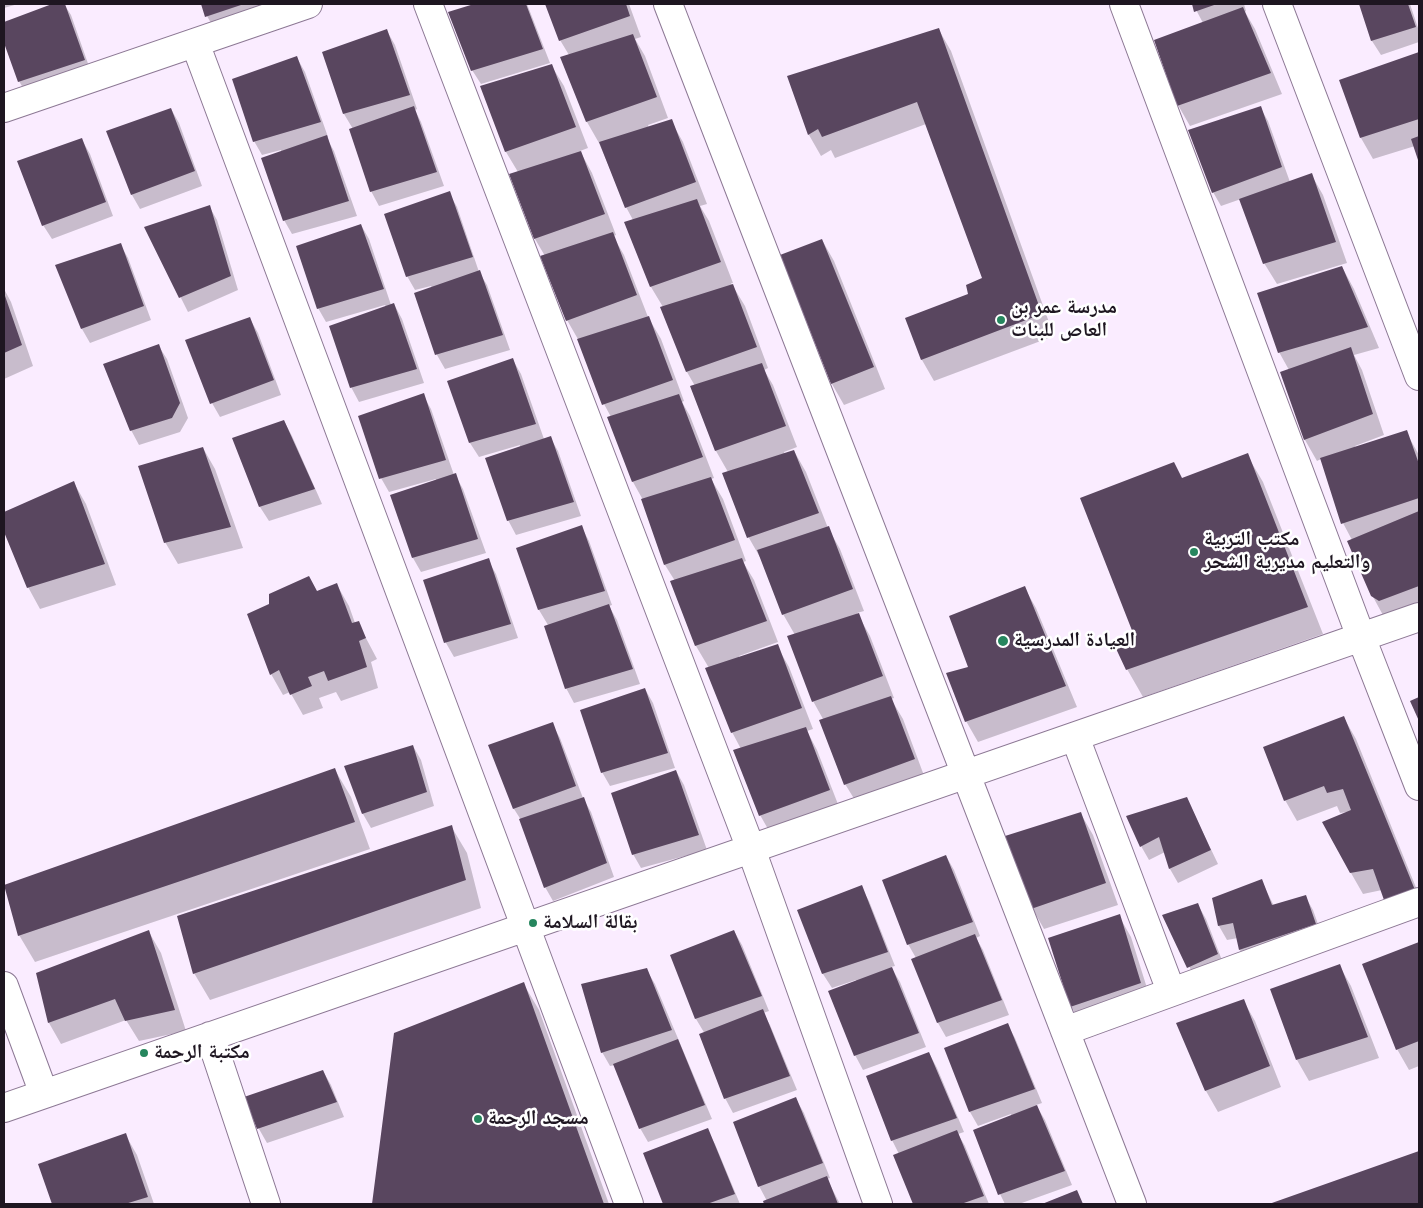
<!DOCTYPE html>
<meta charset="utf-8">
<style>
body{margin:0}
#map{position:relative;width:1423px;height:1208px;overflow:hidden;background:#faecff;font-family:Jost,sans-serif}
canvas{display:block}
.frame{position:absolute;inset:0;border:5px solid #1e1621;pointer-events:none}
</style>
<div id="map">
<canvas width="1423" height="1208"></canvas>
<div class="frame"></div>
</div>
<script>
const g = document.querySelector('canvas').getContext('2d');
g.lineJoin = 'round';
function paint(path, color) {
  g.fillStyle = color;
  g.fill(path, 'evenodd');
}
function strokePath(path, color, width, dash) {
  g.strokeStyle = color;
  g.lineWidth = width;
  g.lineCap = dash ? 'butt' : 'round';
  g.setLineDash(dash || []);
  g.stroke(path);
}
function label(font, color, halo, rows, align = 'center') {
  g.font = font + ' Jost,"Noto Naskh Arabic",sans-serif';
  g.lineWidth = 5;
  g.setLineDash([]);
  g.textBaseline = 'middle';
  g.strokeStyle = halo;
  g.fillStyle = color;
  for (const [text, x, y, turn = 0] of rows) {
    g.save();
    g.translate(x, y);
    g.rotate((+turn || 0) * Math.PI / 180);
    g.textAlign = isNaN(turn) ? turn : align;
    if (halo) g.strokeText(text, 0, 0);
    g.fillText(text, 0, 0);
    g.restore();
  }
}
paint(new Path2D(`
 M4,4H18L4,8Z
 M56,4H64L71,15L92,75L27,95L19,81L4,39V24Z
 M203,4H320L219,37L207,16Z
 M478,4H527L550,63L481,84L472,70L449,13Z
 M546,4H629L641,37L635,39L645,56L668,118L648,125L649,128L671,121L683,142L707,204L700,206L709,221L733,283H731L745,306L768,368L764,370L773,385L797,447L784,452L785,454L794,451L806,472L828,528L840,549L864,611L857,613L870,636L894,698L891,699L903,719L926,781L858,805L845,784L823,719L813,701L795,635L783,614L761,559L749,538L724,473L728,472L716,451L691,387L695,386L687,372L663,307L651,287L633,220L626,207L599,143L587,122L562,58L569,55L560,40Z
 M1193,4H1244L1246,11L1245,12L1255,29L1282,94L1190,126L1178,105L1203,23Z
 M1361,4H1410L1419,31V42L1381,55L1372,41Z
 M939,30L951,51L1054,336L934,381L922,360L906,319L970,294L983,279L926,124L835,158L831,150L821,156L809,135L789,77Z
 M387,31L395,45L417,109L415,110L421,122L444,186L379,206L371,191L353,129L344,114L323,52Z
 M1419,53V160L1415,146L1373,159L1361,138L1340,81Z
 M297,58L305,72L328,137H326L334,151L357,216L292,234L284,220L281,150L262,155L254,141Z
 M551,65L564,86L588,148L580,151L592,173L616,235L613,236L624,255L648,317L661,339L684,401L682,402L690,416L714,478L711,479L723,499L746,561L743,562L754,580L778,642L739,656V658L777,646L789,667L813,729L807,731L817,750L841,812L772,836L760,815L741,749L732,732L709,668L696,646L672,582L675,581L665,565L643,500L633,482L609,418L611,417L604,404L579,341L567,320L545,256L535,239L518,172L506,152L482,87Z
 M1260,107L1268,121L1290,182L1311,174L1323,195L1347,263L1277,284L1264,263L1241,199L1221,206L1213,192Z
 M171,109L179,123L202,186L140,209L132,195Z
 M82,140L90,154L113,216L52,239L43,225Z
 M449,193L457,207L479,272L487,285L510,350L445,369L437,355L416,293L432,288L431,286L415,290L407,276Z
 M209,206L217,220L238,290L188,312L146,228Z
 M361,225L369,239L391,305L394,304L402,319L424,383L359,402L351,387L386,307L385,305L326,322L318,308Z
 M822,240L834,261L885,389L844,405L832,384L782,256Z
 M120,244L128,258L151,320L90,343L82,329Z
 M1342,267L1354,289L1379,348L1354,355L1362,370L1384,435L1355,446L1356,448L1406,432L1419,455V611L1384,617L1372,595L1352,540L1343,523L1321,459L1317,461L1305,440L1289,370L1279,352Z
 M4,289L11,302L33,366L4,379Z
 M250,319L258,333L281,395L220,417L212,403Z
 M158,345L167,359L188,418L180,432L139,445L131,430Z
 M513,360L521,374L544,439L550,437L558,451L581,516L516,535L508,520L520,445L479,457L470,443L449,382Z
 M423,395L431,409L454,475H455L463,489L486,553L421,572L413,558L436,479L389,492L381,478Z
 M284,421L292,436L322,504L269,521L260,507L234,438Z
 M203,448L215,469L243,548L178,564L165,542Z
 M1247,455L1263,482L1323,634L1143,697L1127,669L1135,634L1182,479Z
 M74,483L86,504L116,585L40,609L28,587L4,528V514Z
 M581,526L589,541L612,605L609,606L617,620L640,684L574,703L566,688L548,625L539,610L518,549Z
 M488,560L496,574L518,638L454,657L446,643L425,581Z
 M337,585L349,606L355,623H358L377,659L371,662L378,688L341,701L336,692L319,698L323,708L303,715L290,692L283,695L271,674L317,593Z
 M1024,587L1036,608L1077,707L978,742L966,721L970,668Z
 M645,689L653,703L675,768L610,786L602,772Z
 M1344,718L1356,739L1419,895L1397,920L1382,890L1363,894L1351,873L1348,812L1340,813L1337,806L1297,821L1285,800Z
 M552,724L560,738L583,798L591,812L614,877L553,901L545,887L521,820L514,809L489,746Z
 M413,746L421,760L434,806L371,828L363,814L346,766Z
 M335,770L351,797L370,849L35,962L19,935Z
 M676,771L684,785L707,850L641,868L633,854Z
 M1187,799L1218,864L1178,883L1170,869L1165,852L1149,860L1141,846Z
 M1081,814L1093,835L1118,905L1044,929L1032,908Z
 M451,826L467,853L481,908L210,1000L194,973Z
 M946,856L954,870L980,936L976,938L983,950L1009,1015L946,1037L938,1023L913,960L916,958L908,944Z
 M1261,880L1274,906L1305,896L1313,910L1323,938L1248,964L1240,950L1238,938L1227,940L1219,926L1213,899Z
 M861,887L869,901L895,966L891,967L900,982L926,1047L863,1070L855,1055L856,980L832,988L823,974L799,911Z
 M1198,905L1206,919L1225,968L1197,982L1164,916Z
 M1119,916L1131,937L1152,1004L1083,1027L1071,1006Z
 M734,931L742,945L769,1011L763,1013L770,1025L797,1090L733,1113L725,1098L705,1034L696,1019L672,956Z
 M149,932L161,953L186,1031L139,1041L126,1020L61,1044L49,1023L37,974Z
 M1419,943V1066L1409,1070L1397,1049L1364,964Z
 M1339,965L1351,986L1379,1058L1309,1081L1297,1060Z
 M646,969L655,984L712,1119L648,1142L640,1128L615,1065L610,1066L602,1052Z
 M523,983L539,1010L609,1204H374L395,1034Z
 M1243,1000L1255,1021L1281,1087L1218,1112L1206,1091Z
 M1007,1024L1015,1038L1042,1103L1036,1105L1045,1120L1072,1185L1019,1204H1005L1000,1194L1011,1114L978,1126L970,1112L945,1048Z
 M929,1053L937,1068L964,1132L958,1134L965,1146L989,1204H914L895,1155L899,1154L892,1140Z
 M323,1071L331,1085L344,1117L267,1143L259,1129L246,1098Z
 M796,1099L804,1113L830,1178L827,1179L840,1204H765L764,1202L767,1201L759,1186Z
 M707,1130L715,1144L740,1204H665L645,1154Z
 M125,1134L137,1155L154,1204H53L40,1165Z
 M1419,1152V1204H1272Z`), '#0003');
paint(new Path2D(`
 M52,4H65L85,60L18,82L4,43V22Z
 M201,4H244L205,17Z
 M474,4H526L543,49L471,71L448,12Z
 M545,4H626L630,16L559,41Z
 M1192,4H1217L1194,12Z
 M1359,4H1408L1416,27L1371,41Z
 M1243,7L1271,73L1177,106L1154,40Z
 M939,28L1042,314L921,360L905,318L968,294L966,285L982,278L917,102L822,137L818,129L808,135L787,76Z
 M387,29L410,95L343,114L322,52Z
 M633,34L657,97L586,122L560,57Z
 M1419,52V119L1360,138L1339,80Z
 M297,56L321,122L253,142L232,79Z
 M552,64L576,127L505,152L480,86Z
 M414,106L437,172L370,192L349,129Z
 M1261,106L1282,167L1212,193L1188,130Z
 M171,108L195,171L131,195L106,131Z
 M672,119L696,182L625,208L599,142Z
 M327,135L349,201L283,221L261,158Z
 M1419,136V163L1411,139Z
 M82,138L106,202L42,226L17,161Z
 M581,151L605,214L534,239L509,174Z
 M1312,173L1336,242L1263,264L1239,199Z
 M450,191L473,257L406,277L384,214Z
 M697,199L721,262L650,287L624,222Z
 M210,205L231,276L179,298L144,227Z
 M361,224L384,289L317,309L296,246Z
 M613,232L637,295L566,321L540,256Z
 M822,239L874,367L831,384L780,255Z
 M121,243L144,306L81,329L55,265Z
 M1342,266L1368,327L1278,353L1257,293Z
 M480,270L503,335L435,355L414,293Z
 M733,284L757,347L686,372L660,307Z
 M4,293L22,345L4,353Z
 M394,303L417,369L350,388L329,326Z
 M649,316L673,380L602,405L577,339Z
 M250,317L274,380L210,404L185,340Z
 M159,344L180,403L172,418L130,431L103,364Z
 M1351,347L1373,414L1304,440L1280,372Z
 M513,358L536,424L469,443L447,381Z
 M762,363L786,426L715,451L690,386Z
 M424,393L446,460L379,479L358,416Z
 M679,394L703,457L632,482L607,417Z
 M284,420L315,489L259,507L232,438Z
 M1407,430L1419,464V498L1341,524L1320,458Z
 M551,436L574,502L507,521L485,458Z
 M203,447L231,527L164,543L138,466Z
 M794,450L819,513L747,538L722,473Z
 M1248,453L1308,607L1126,670L1112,640L1133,633L1080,498L1174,462L1182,478Z
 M456,473L478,539L412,558L390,495Z
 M711,477L735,540L664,565L641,499Z
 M74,481L105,564L27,588L4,532V512Z
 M1419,511V586L1379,601L1371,596L1347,541Z
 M582,525L605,591L538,610L516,548Z
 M829,526L853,589L782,615L757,550Z
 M489,558L511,624L444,643L423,580Z
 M742,558L767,621L695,646L670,581Z
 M309,576L317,591L337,583L352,623L359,621L366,638L359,641L367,667L328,681L324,671L308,677L312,686L290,695L279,670L270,675L247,614L269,604V594Z
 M1025,586L1066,686L965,722L946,673L968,667L949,616Z
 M609,604L633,669L565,689L544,626Z
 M859,613L883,676L812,702L787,636Z
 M778,644L802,708L731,733L705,668Z
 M645,688L668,753L601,773L580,710Z
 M891,696L915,759L844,785L819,720Z
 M1419,697V721L1410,701Z
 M1344,716L1415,890L1384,900L1373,869L1350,873L1322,822L1351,810L1343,789L1327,793L1324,786L1284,801L1263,747Z
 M553,722L576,786L513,809L488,745Z
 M806,727L830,790L759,816L733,750Z
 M413,745L427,792L362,814L344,766Z
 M335,768L355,822L18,936L4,885Z
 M676,770L699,835L632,855L611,793Z
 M584,797L607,863L544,888L519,819Z
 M1187,797L1211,850L1169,869L1159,837L1140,847L1126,816Z
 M1081,812L1106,883L1031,909L1005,836Z
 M452,825L466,880L193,974L177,916Z
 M946,855L973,922L907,945L882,880Z
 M1262,879L1272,905L1306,895L1316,924L1239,950L1233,923L1218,926L1212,898Z
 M862,885L888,952L822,974L797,910Z
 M1198,903L1218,954L1187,968L1162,915Z
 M1120,914L1141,983L1070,1007L1048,938Z
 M149,930L175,1010L125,1021L115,999L48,1023L36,973Z
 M734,930L762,996L695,1019L670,955Z
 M975,934L1002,1000L937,1023L911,959Z
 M1419,942V1041L1396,1050L1362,964Z
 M1340,964L1368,1037L1296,1060L1270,989Z
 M892,967L919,1033L854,1056L828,991Z
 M647,968L672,1030L601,1053L581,984Z
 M524,982L604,1204H372L394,1033Z
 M1244,999L1270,1066L1205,1091L1176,1023Z
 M763,1009L790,1076L724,1099L699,1034Z
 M1008,1023L1035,1089L969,1112L944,1048Z
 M678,1039L705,1105L639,1129L613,1064Z
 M929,1052L957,1118L891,1141L866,1076Z
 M323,1070L337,1102L257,1129L244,1097Z
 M796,1097L823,1163L758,1187L733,1122Z
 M1037,1105L1065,1171L998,1195L973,1130Z
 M708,1128L735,1194L707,1204H663L643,1153Z
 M957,1130L984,1196L961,1204H913L893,1155Z
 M126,1133L148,1197L125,1204H52L38,1164Z
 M1419,1151V1204H1269Z
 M827,1176L838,1204H764L763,1201Z
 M1077,1190L1083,1204H1042Z`), '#59465f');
const minor = new Path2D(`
 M428,4L751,849L878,1204
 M668,4L1132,1204
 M1124,4L1361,637L1419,786
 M1277,4L1419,376
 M195,43L629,1204
 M4,108L308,4
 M1075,737L1171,991
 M4,986L44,1094
 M1065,1031L1419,902
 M210,1036L266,1204
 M4,1108L1419,617`);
strokePath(minor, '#8c7894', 30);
strokePath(minor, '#fff', 28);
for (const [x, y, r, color] of [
 [1001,320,5,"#26865e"],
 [1194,552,5,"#26865e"],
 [1003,641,6,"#26865e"],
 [533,923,5,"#26865e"],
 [144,1053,5,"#26865e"],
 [478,1119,5,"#26865e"]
]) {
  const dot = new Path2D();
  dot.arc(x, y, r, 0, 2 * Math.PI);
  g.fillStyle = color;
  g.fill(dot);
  strokePath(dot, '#fff', 2);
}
label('bold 20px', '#1e1621', '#fff', [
 ["مدرسة عمر بن",1011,308],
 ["العاص للبنات",1011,331],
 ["مكتب التربية",1204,540],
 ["والتعليم مديرية الشحر",1204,563],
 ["العيادة المدرسية",1014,641],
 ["بقالة السلامة",543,923],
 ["مكتبة الرحمة",154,1053],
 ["مسجد الرحمة",488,1119]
], 'left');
</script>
